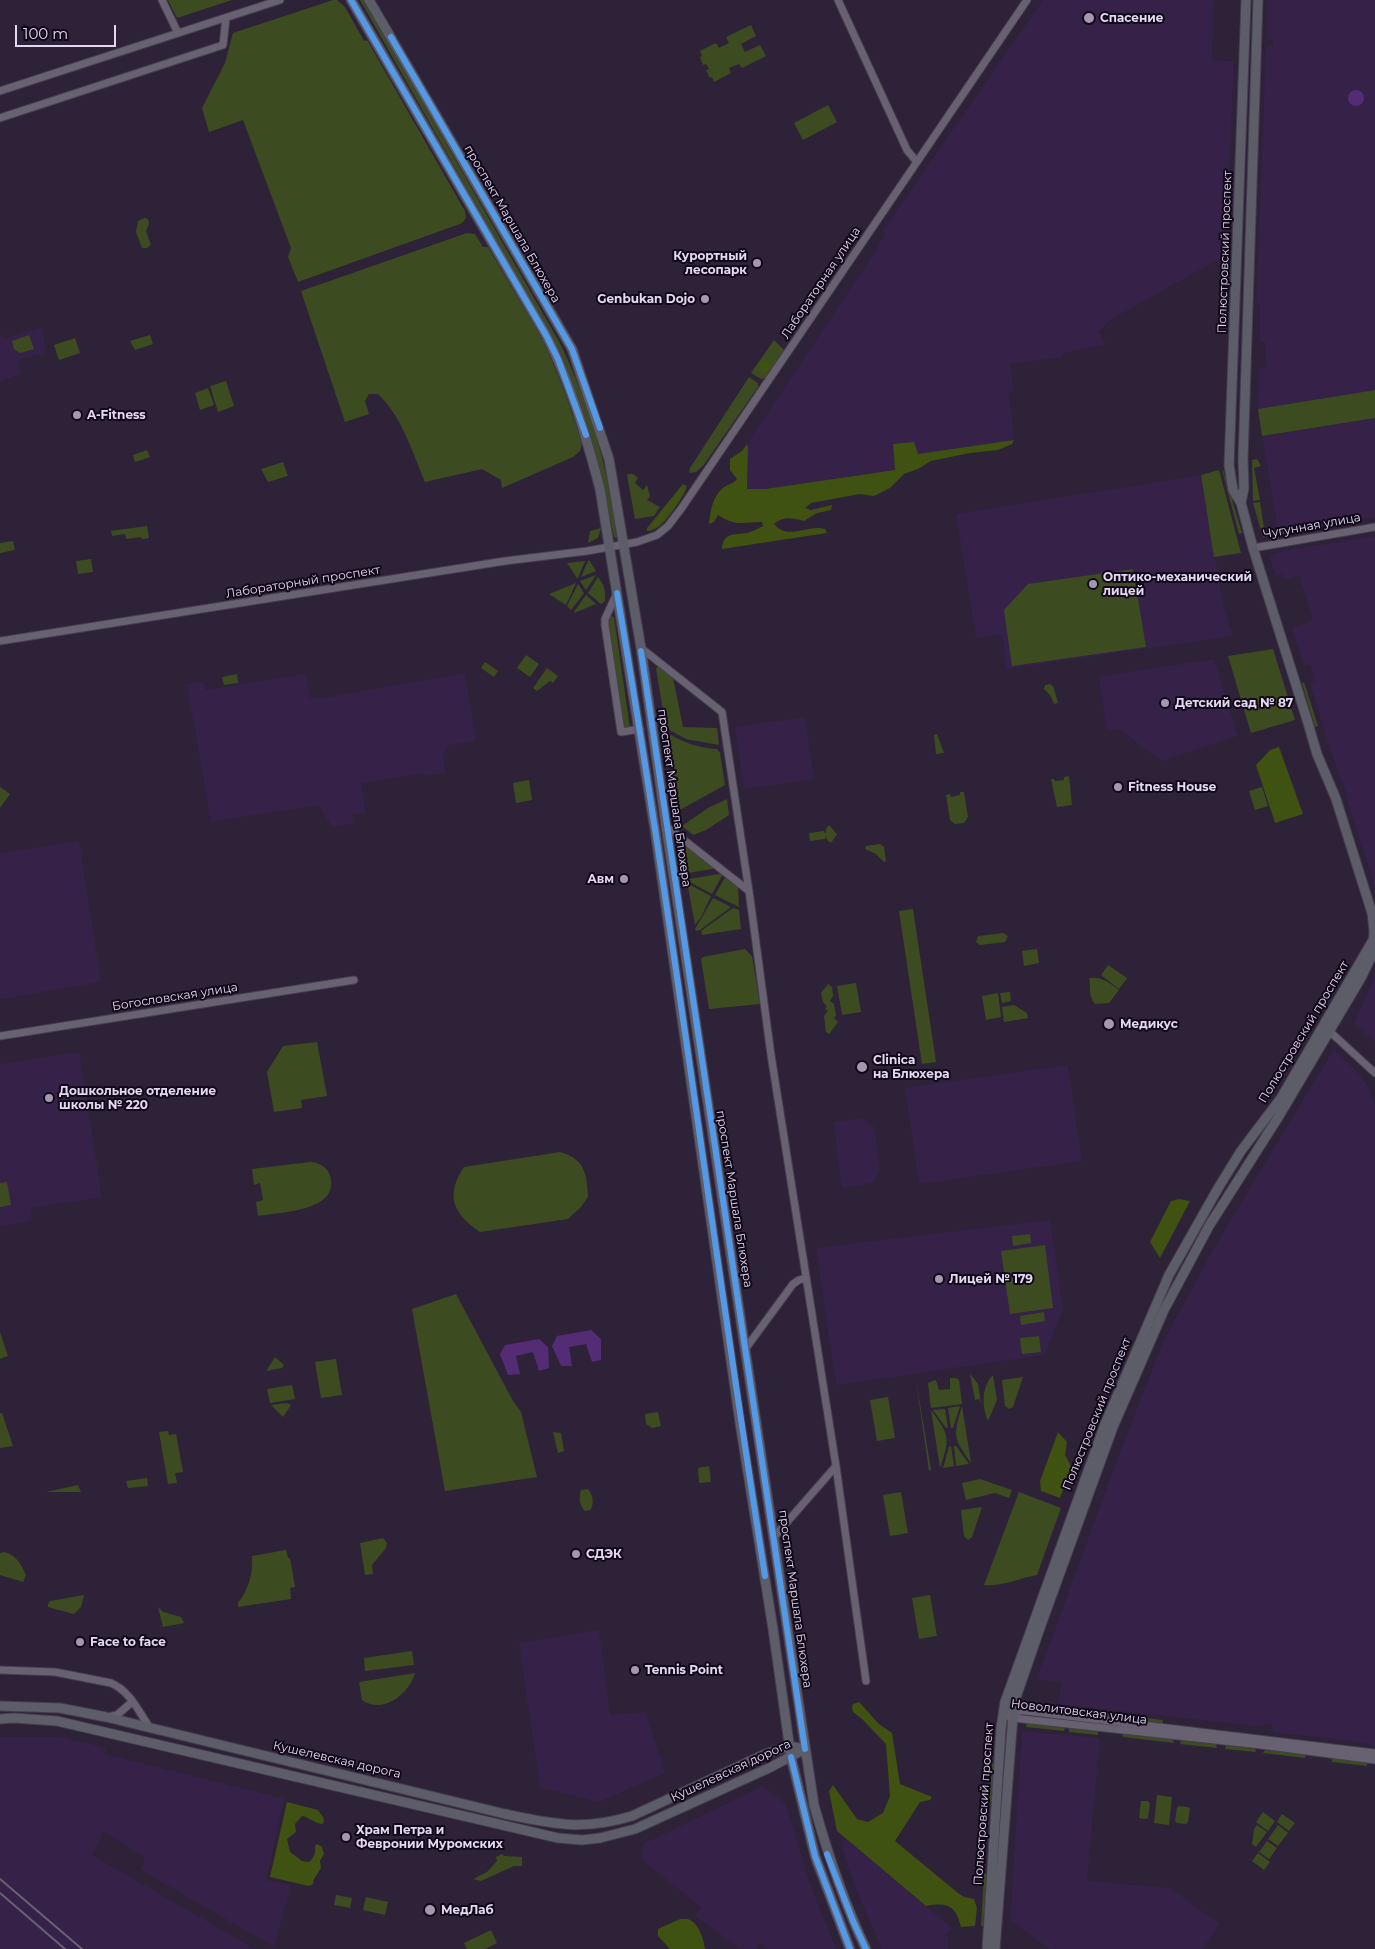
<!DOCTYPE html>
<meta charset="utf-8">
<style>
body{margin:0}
#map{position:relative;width:1375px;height:1949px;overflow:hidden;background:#2d2237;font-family:Montserrat,sans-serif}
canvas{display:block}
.scale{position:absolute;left:15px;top:25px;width:101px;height:22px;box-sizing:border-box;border:2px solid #e3d8f1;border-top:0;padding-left:6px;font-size:15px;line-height:18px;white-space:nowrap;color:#e3d8f1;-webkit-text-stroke:4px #110919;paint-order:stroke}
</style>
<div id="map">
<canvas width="1375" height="1949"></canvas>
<div class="scale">100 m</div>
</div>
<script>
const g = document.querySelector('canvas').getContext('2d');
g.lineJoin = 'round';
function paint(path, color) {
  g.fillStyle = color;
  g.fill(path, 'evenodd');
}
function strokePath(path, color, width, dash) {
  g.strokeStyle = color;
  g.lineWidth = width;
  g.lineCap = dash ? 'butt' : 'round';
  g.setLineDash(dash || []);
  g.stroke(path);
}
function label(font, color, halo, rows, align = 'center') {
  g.font = font + ' Montserrat,sans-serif';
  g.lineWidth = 4;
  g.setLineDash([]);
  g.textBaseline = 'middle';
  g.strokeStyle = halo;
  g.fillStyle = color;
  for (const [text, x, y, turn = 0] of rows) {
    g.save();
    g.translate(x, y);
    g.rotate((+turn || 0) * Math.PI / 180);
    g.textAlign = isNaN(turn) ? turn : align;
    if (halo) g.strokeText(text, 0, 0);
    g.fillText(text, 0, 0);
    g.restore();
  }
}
paint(new Path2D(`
 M1043,0H1214L1212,60L1234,61L1225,256L1112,319L1098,332L1106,344L1063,353L1062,357L1010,364L1014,392L1009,393L1014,440L918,454L893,444L895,470L765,489H747L748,448L747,444L875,252L885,234L882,232Z
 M1267,0H1375V390L1258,409L1259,368L1266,367V342H1259L1260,306L1257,302V282H1259L1257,280L1266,46H1273V39L1267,40Z
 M42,327L46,349L44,353L21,359L18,365L22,374L0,381V333L5,338Z
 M1375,418V517L1278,532L1262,436Z
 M1201,475L1224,608L1233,636L1007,669L1002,634L976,638L956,514Z
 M1375,536V886L1347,800L1348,798L1331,752L1310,684L1315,681L1310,665L1304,666L1292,628L1313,621L1299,575L1284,580L1282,574L1276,576L1269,555L1283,551Z
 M1214,659L1238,736L1161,761L1119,729L1107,730L1099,677Z
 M465,673L476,741L449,745L443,756L446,773L424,776L423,773L361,783L366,813L352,814L354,823L332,827L318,805L211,822L187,684L204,682L206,690L306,674L310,698L317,697L318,699Z
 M805,717L814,779L744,789L735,727Z
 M79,841L101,982L0,999V853Z
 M1375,977V1042L1354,1023Z
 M1334,1049L1359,1074L1368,1086L1375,1106V1747L1367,1743L1273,1732L1272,1723L1255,1726L1058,1704L1061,1682L1037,1679L1111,1476L1163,1342L1214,1248Z
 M79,1052L102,1197L30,1208L32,1221L0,1226V1064Z
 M1068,1065L1082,1161L919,1184L905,1088Z
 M861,1118L874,1126L880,1171L872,1183L842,1188L833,1122Z
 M1050,1220L1063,1309L1044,1355L836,1385L816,1248Z
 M599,1630L610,1715L646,1712L665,1773L599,1802L540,1787L519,1643Z
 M1022,1731L1100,1738L1087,1881L1170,1888L1220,1924L1202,1949H1050L1010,1921Z
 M0,1737H63L106,1748L105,1754L284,1799L266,1880L291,1885L274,1947L141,1870L145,1857L104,1831L92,1855L255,1949H0Z
 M763,1786L786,1804L809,1881L836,1949H769L760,1942L756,1949H741L695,1916L701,1907L641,1859L643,1844Z
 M844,1840H847L953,1929L945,1935L948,1938V1949H882L860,1899L842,1849Z`), '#362149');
paint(new Path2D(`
 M168,0H232L177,18Z
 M333,0H337L345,7L364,41L367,40L465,211L466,218L462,223L457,225L298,282L288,257L291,248L243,120L209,132L202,108L225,63L233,33Z
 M360,0H364L561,345C584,395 602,445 611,500C613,512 618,526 617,538L614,537C601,470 586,409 557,347Z
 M751,25L756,36L741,44L745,52L760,45L766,56L742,68L739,64L729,68L731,73L714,82L712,77L710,78L706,70L709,69L706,64L703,65L700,57L702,56L700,51L716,43L719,48L729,43L726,37Z
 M828,105L837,122L803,140L794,123Z
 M144,218L148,219L149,224L146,231L151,245L147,248H142L136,232L138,221Z
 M467,233L475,234L483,247H488L544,342L564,390L582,443L580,451L573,457L502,488L501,480L482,469L425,482C412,451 402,417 378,394H369L365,401L369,414L345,422L301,291Z
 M29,335L34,349L20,353L14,349L12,341Z
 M150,335L153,344L135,350L130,341Z
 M75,338L80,353L59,360L54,345Z
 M774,340L785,351L766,378L761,379L751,373Z
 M749,377L758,383V387L703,466L696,472L689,473L690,468Z
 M226,381L234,406L218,412L210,386Z
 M208,388L214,405L200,410L195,393Z
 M1375,390V418L1262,436L1258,409Z
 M147,450L150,457L135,462L133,455Z
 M1257,459L1261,466L1254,468L1260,500L1253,501L1252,460Z
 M283,462L288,476L268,482L261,469Z
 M1219,470L1241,553L1214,557L1201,475Z
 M1222,470H1223L1242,533L1239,534Z
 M629,474H633L638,478L635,483L643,490L647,485L650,496L647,500L660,507L654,516L635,519L627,475Z
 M683,484L687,486L686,490C679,502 662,532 647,531V528Z
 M1260,502L1265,534L1284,531L1285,535L1263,537L1253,503Z
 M147,526L149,538L142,539L141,537L126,539L125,534L112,536L111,531Z
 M601,528L598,538L588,543L590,531Z
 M13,541L15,550L0,553V543Z
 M91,559L93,572L78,574L76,561Z
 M589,560L596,571L581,577L588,561Z
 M585,561L578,578H577L567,563Z
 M1133,569L1146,647L1012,666L1004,610L1028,584Z
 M596,575L586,590L580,581Z
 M598,577C604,584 606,591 605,601L601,604L588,593Z
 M576,583L566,605L549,594Z
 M578,584L584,593L571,610L567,606Z
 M586,595L596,604L574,613V612Z
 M611,616L614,617L630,728H625L623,726L608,624Z
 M1273,649L1295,720L1251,733L1228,656Z
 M526,655L539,664L530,677L517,668Z
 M485,662L498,671L494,677L481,668Z
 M658,666L670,674L673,678L683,727L717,728L719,745L686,739L666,728L656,669Z
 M547,668L558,676L553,683L550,681L537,691L533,688Z
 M237,674L238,683L224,685L222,677Z
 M1304,682L1318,726L1315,727L1302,683Z
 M1050,684L1053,686L1058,703L1054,704L1050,695L1044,689L1045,685Z
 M665,732C683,742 697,748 717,749L720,753L725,785L678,811Z
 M937,734L944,753L936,754L934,735Z
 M1069,776L1072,805L1057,807L1051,779H1054L1055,781L1064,780V777Z
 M529,780L532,800L516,803L513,783Z
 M0,787L10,794L0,808Z
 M1262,787L1268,806L1255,810L1249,791Z
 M960,792H964L968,817L964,823L955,824L950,820L946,795L950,794L951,797L960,795Z
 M727,799L729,815L706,830L693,835L682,826L708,808Z
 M829,825L837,834L831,843L827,840L826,836L825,839L810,841L809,833L824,831L826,834V829Z
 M682,841L718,868L688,873Z
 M880,844L884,847L886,861L884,862L876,854L865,849L866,846Z
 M719,874H723L712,894L688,881L689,879Z
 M728,877L738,885L739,907L715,895L724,879Z
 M690,885L711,896L701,917L695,925L688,887Z
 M713,898L731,907L700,930L696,931L695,929Z
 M733,908L739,910L741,929L702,935L701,931Z
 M913,909L936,1062L922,1064L899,911Z
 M1003,933L1008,936L1005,942L980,945L976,942L978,936Z
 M745,949L752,956L760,1004L709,1009L701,959L703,957Z
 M1037,949L1039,963L1024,966L1022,951Z
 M1108,965L1127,978L1119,989L1101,975Z
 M1089,978C1102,977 1108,982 1119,990L1109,1003L1095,1004C1088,996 1091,987 1089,978Z
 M856,983L861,1012L842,1015L837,986Z
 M828,984L832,987L833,996L830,1001L834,1004L836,1015L834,1018L838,1022L829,1034L826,1032L824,1016L828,1011L825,1009L827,1006L823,1002L821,993Z
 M1010,992L1011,1001L1002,1003L1000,993Z
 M998,993L1001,1017L986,1020L982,996Z
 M1014,1005L1027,1013L1028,1018L1004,1022L1002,1007Z
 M317,1042L327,1096L301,1100L302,1108L274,1112L267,1072L283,1046Z
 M560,1152C585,1159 587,1174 588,1197L581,1207L568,1219L480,1232C453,1214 445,1195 464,1167Z
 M310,1162C318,1162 325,1166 329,1173C344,1211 281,1212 258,1216L256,1202L263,1200L260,1183L254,1185L252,1169Z
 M7,1182L11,1205L0,1207V1183Z
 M1030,1234L1031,1243L1013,1246L1012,1236Z
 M1045,1245L1053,1308L1010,1314L1001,1251Z
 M456,1294L513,1401L521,1412L537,1477L445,1491L412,1309Z
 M1044,1312L1045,1321L1021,1325L1020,1316Z
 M0,1332L8,1356L0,1359Z
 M1039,1336L1041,1352L1022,1354L1020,1338Z
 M275,1357L284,1365L282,1368L266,1371Z
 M336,1359L342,1395L321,1398L315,1362Z
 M970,1374L978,1384L981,1404L979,1399L975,1400Z
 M993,1375L997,1400L988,1421C982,1407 981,1387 993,1375Z
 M1023,1377L1013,1407L1009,1409L1005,1406L1002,1380Z
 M950,1378H956L959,1380L962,1404L931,1408L928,1383L935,1380L937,1383L939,1390L950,1389Z
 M916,1380L931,1470L929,1471Z
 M292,1385L295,1399L270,1403L267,1389Z
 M888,1397L895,1438L877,1441L870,1400Z
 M287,1403L291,1405L283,1417L271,1405Z
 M960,1406L953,1428H951L948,1408Z
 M962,1406L971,1463C953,1437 953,1437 962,1406Z
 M945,1409L948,1428H946L933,1410Z
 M931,1410C950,1436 950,1438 940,1468Z
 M658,1412L661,1426L652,1428L646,1424L645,1414Z
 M0,1413H2L13,1446L0,1448Z
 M168,1431L169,1435L176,1434L183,1472L175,1473L177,1483L168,1484L159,1432Z
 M553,1432L561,1433L564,1451L558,1453Z
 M951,1446L954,1466L943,1468L949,1447Z
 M954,1446H956L969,1464L956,1466Z
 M709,1466L711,1482L699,1483L698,1468Z
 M147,1478L148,1486L128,1488L126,1481Z
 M980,1479L1012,1490L1009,1498L995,1493L966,1500L962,1483Z
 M78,1485L81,1492H46Z
 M588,1489C593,1496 594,1502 591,1510L585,1511C579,1505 579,1498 581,1490Z
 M901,1492L908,1533L890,1536L883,1495Z
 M1019,1492L1061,1508L1037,1575C1019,1578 1002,1587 984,1585Z
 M982,1507L972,1537L968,1540L964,1536L961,1510Z
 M383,1538L387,1543L386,1548L372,1565L373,1574L365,1575L360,1543Z
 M286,1550L288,1558H290L295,1587L290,1588L291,1599L238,1607V1603C249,1588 253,1575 252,1556Z
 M5,1552C17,1556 21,1564 26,1575L23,1582L0,1575V1553Z
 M84,1595L81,1607L74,1614L48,1607V1604L50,1601Z
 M930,1595L937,1636L919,1639L912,1598Z
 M158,1607L163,1612L181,1617L184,1623L163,1627Z
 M412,1651L414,1665L365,1671L364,1658Z
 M415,1673C409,1694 383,1715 362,1700L359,1682Z
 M1052,1707L1163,1720L1162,1724L1051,1711Z
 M1027,1722L1065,1727L1064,1731L1026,1727Z
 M1069,1727L1098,1730V1735L1069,1732Z
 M1123,1733L1173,1739L1174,1743L1123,1737Z
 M1181,1740L1216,1744L1217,1748L1180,1744Z
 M1226,1745L1255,1749L1256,1752L1225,1749Z
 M1265,1750L1306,1754L1305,1758L1263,1753Z
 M1332,1758L1367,1762V1766L1332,1762Z
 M992,1763L995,1764L992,1802H989Z
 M1157,1795L1172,1797L1169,1825L1154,1823Z
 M1141,1801H1148L1150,1804L1148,1818L1146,1819L1139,1818Z
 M1179,1806L1188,1807L1190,1809L1188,1822L1186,1824L1177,1823L1175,1821L1177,1808Z
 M1263,1812L1275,1821L1268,1831L1256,1822Z
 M1282,1814L1295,1823L1289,1831L1277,1822Z
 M1257,1825L1267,1832L1256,1847L1252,1844L1254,1829Z
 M1278,1825L1288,1833L1278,1846L1268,1839Z
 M1267,1841L1277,1848L1269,1859L1259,1852Z
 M1258,1853L1270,1862L1264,1870L1252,1861Z
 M502,1854L504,1856L522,1857V1866H514L481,1881L473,1879L487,1872L497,1861L496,1857Z
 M984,1873L987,1874L983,1926H981Z
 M336,1895L352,1898L350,1908L334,1905Z
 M366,1897L388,1902L385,1915L363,1910Z
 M491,1930L497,1943L485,1949H467L464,1943Z`), '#3d4c20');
paint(new Path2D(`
 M759.5 366a5.5 5.5 0 1 1 11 0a5.5 5.5 0 1 1-11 0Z
 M1014,440L1012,444L998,450L970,453L931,461L918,469L904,474L890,488L874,496L860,494L811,503L805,508L811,510L832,505L831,510L817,513L804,521C792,518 784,516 774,524C788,541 808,524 825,529L827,533L722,549C723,532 734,535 747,533C753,531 757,529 763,526L762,522C743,522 736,527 718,515L714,522L709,524C710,511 713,495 724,487C729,484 733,484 737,479L730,470V459L742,451L747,444L748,448L747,489H765L895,470L893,444L914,442L918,454Z
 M683,487L685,491C678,500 663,526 652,528V525L680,488Z
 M1279,747L1303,814L1275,823L1256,765L1270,750Z
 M1179,1199L1190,1201L1160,1258L1150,1242L1171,1201Z
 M1058,1432L1067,1442L1065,1455L1071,1466L1060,1498L1041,1491L1040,1481Z
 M859,1702L879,1724L892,1733L900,1784L932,1797L930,1800L920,1802L895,1841L958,1893L964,1897L974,1899L977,1908L975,1926L961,1927C956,1906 948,1902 926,1906L837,1831L829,1791L833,1785L857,1819L868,1822L883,1813L890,1796L886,1744L862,1719L853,1712L852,1707L853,1704Z
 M287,1802L318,1810L323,1817L324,1822L322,1824C314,1823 309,1817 302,1816L295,1824L296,1832L287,1839L290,1852L302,1861L309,1862C314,1858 316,1852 315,1846L317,1844L322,1847L324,1854L320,1861L321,1868L314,1879L313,1884L309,1886L270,1877Z
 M680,1919C683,1919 686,1919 688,1919C699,1923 704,1940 705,1949H670L658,1936V1929Z`), '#3f5212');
paint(new Path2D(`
 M1348 98a8 8 0 1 1 16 0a8 8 0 1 1-16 0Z
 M591,1330L601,1339V1360L592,1362L586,1344L569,1347L572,1366H561L552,1346L557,1336Z
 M539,1339L548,1347L549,1368L539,1371L533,1352L516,1356L520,1374L508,1375L500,1354L505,1345Z`), '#542c75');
const minor = new Path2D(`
 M162,0L178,33
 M838,0L907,150L917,162
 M0,91L280,0
 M0,118L223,45L226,18
 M1253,548L1375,527
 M617,593L605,619V625L621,732L640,729
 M0,641L505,561L587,551L637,542L657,535L668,526L681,509L1027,0
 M641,648L722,712L750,898L771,1055L836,1466L866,1681
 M666,826L749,891
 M1326,1028L1375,1073
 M0,1036L354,980
 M746,1348L793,1284L799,1280L806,1278
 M774,1537L836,1466
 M0,1670L55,1672L111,1683C130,1691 139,1712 150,1728
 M1011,1711H1026L1375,1753
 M1003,1714L1013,1718L1261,1745L1375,1760
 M107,1717L117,1715L132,1702`);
const major = new Path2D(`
 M351,0L546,335C571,384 586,436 600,489L655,830L740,1423L773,1629L791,1757L815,1856L850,1949
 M369,0L572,349L609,459L641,648L666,826L814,1805C828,1855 844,1903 866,1949
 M1241,503L1244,488L1243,459L1258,0
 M0,1706L60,1708L106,1717L505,1814C553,1824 583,1831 632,1816L763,1755L789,1746L805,1749
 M0,1719L14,1718L57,1721L558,1838L582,1840L600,1838L635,1829L769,1768L805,1749
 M987,1949L1001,1728L1005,1702L1105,1424L1169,1275L1217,1190L1241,1151L1281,1098L1373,940
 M995,1949L1014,1703L1041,1625L1113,1427L1164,1310L1209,1226L1279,1116L1361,978L1373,953L1374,930L1372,913L1336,799L1317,754L1308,723L1253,548L1241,503L1233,490L1229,465L1246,0`);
strokePath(minor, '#463e4f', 9);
strokePath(major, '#463e4f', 11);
strokePath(minor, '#686171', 7);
strokePath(major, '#5d5d6a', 9);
strokePath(new Path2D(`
 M0,1879L82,1949
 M0,1893L65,1949`), '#696272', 2);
strokePath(new Path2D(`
 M351,0L546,335L558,359L586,435
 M391,37L572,349L600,428
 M617,593C673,920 713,1249 765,1576
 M641,651L805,1749
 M791,1757L815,1856L850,1949
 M827,1854L853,1921L866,1949`), '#5399e6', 6);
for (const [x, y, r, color] of [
 [1089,18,6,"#a398b0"],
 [757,263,5,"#a398b0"],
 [705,299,5,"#a398b0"],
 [77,415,5,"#a398b0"],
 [1093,584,5,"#a398b0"],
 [1165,703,5,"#a398b0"],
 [1118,787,5,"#a398b0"],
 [624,879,5,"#a398b0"],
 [1109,1024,6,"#a398b0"],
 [862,1067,6,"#a398b0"],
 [49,1098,5,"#a398b0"],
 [939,1279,5,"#a398b0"],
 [576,1554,5,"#a398b0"],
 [80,1642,5,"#a398b0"],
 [635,1670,5,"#a398b0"],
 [346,1837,5,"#a398b0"],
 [430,1910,6,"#a398b0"]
]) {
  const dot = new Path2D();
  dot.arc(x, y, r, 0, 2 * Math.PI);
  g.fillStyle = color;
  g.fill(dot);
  strokePath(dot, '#110919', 2);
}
label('bold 12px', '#e3d8f1', '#110919', [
 ["Спасение",1100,18],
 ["Курортный",747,256,"right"],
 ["лесопарк",747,270,"right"],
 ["Genbukan Dojo",695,299,"right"],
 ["A-Fitness",87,415],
 ["Оптико-механический",1103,577],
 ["лицей",1103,591],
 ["Детский сад № 87",1175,703],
 ["Fitness House",1128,787],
 ["Авм",614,879,"right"],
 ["Медикус",1120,1024],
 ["Clinica",873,1060],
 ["на Блюхера",873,1074],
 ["Дошкольное отделение",59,1091],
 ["школы № 220",59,1105],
 ["Лицей № 179",949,1279],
 ["СДЭК",586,1554],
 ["Face to face",90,1642],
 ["Tennis Point",645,1670],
 ["Храм Петра и",356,1830],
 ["Февронии Муромских",356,1844],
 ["МедЛаб",441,1910]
], 'left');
label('12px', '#e3d8f1', '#110919', [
 ["проспект Маршала Блюхера",512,224,60],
 ["Полюстровский проспект",1225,252,-88],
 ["Лабораторная улица",821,283,-56],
 ["Чугунная улица",1312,526,-10],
 ["Лабораторный проспект",303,582,-9],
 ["проспект Маршала Блюхера",674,798,82],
 ["Богословская улица",175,997,-9],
 ["Полюстровский проспект",1304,1032,-59],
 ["проспект Маршала Блюхера",734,1199,81],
 ["Полюстровский проспект",1097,1414,-68],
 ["проспект Маршала Блюхера",795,1599,82],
 ["Новолитовская улица",1079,1712,7],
 ["Кушелевская дорога",337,1760,13],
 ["Кушелевская дорога",731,1771,-25],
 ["Полюстровский проспект",984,1804,-86]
]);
</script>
